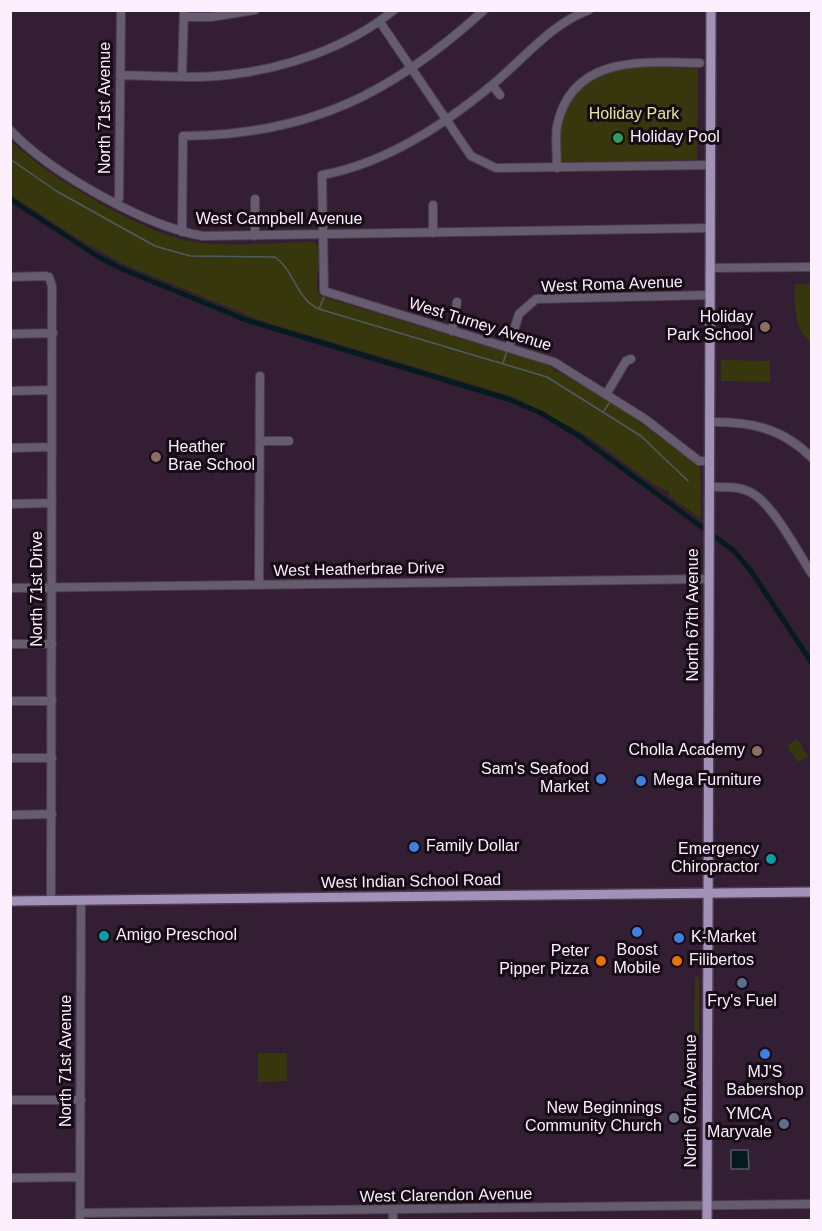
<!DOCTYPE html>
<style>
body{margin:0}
#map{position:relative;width:822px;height:1231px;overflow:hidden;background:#331e33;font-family:Arial,sans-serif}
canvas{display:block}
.frame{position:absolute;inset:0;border:12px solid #fdeffd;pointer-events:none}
</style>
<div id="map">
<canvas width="822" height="1231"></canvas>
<div class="frame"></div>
</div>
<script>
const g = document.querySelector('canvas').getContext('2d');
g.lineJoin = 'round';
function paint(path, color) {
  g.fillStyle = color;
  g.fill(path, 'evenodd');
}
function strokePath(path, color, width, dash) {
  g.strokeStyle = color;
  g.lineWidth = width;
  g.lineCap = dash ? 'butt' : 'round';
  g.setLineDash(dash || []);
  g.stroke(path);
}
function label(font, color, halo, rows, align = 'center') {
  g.font = font + ' Arial,sans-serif';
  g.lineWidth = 6;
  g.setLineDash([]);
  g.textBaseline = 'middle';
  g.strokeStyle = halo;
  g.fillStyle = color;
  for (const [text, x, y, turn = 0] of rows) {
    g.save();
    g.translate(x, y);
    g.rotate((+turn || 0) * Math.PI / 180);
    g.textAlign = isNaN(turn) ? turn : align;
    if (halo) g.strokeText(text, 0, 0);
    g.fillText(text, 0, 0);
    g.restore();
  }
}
paint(new Path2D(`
 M634,66L698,69L697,160L561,162C554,128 569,89 601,74C611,69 623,68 634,66Z
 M10,140C42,173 145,234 190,241C230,248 274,242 314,242C326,252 311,283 320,296L545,364L614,403L700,467L701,519L668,495L670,492L656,486L589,437L514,397L262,321L123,264L75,237L11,195Z
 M795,284H811V342C793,329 795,305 795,284Z
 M721,360L770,361V382L721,381Z
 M797,739L808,756L798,762L787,746Z
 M695,977H699V1043L694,1042Z
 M258,1053H287V1081L258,1082Z`), '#36370d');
const water = new Path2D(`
 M731,1150H748L749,1169H731Z`);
paint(water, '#061b1e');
strokePath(water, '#505b61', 1.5);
strokePath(new Path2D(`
 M10,159L58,192L155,246L190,256L275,257C295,271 296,299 319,309L547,377L641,436L688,481
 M319,309L324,297
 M503,363L507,351
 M604,411L611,400`), '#505b61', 1.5);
strokePath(new Path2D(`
 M10,199L97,256L120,268L246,320L508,399L541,413L579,436L734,551L751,571L812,663`), '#061b1e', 5);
const minor = new Path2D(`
 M589,10C549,25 524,59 492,85C444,125 383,164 322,175L324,291L554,362L645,419L699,461H709
 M184,17H211L255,10
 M380,22L471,156L496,168L710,165
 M120,75C156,76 192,79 227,75C285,69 349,47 394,10
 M182,76L184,10
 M492,85L500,95
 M10,130C49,172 147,227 203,236L710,228
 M557,168C557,154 555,139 557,126C572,54 644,62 700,63
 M255,199V236
 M116,204L119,198L121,10
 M433,205V233
 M182,232L183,136C309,135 392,94 484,10
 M710,268L812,267
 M10,277L44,276L49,277L52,286L51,901
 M452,331L457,302
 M10,334L53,333
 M509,347L519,314L536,299L710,295
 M10,391L52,390
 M607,393L626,361L631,359
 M709,422C749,421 783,428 812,458
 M260,441H289
 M10,448L52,447
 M709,487C723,487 738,486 750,492C773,503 798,553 812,574
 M10,504L52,503
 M259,585L260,376
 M10,588L709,579
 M10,644H52
 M10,701H52
 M10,758H52
 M10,815L52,814
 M10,1100H81
 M10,1178L80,1177
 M393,1210V1220
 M80,1213L812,1204
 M80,1220L81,900`);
const major = new Path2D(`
 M10,901L812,892
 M707,1220L711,10`);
strokePath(minor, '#4f3b4f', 10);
strokePath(major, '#4f3b4f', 12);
strokePath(minor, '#655c6f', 8);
strokePath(major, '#a392b8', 9);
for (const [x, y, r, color] of [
 [618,138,6,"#2e9e5b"],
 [765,327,6,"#8d6e63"],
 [156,457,6,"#8d6e63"],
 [757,751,6,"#8d6e63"],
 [601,779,6,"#3f7fe0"],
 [641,781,6,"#3f7fe0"],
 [414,847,6,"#3f7fe0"],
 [771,859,6,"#0f9aa8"],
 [637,932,6,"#3f7fe0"],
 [104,936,6,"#0f9aa8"],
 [679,938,6,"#3f7fe0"],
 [601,961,6,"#e8710a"],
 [677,961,6,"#e8710a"],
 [742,983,6,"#5c6f8a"],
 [765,1054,6,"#3f7fe0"],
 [674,1118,6,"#6b7280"],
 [784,1124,6,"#5c6f8a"]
]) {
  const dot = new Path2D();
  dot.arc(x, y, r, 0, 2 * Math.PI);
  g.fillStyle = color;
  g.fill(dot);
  strokePath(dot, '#150c15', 2);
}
label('16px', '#fdeffd', '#150c15', [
 ["North 71st Avenue",106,108,-90],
 ["West Campbell Avenue",279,220],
 ["West Roma Avenue",612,285,-2],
 ["West Turney Avenue",480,325,17],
 ["West Heatherbrae Drive",359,570,-1],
 ["North 71st Drive",38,589,-90],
 ["North 67th Avenue",694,615,-90],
 ["West Indian School Road",411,882,-1],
 ["North 71st Avenue",67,1061,-90],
 ["North 67th Avenue",692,1101,-90],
 ["West Clarendon Avenue",446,1196,-1]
]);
label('16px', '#e3e697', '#150c15', [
 ["Holiday Park",634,115]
]);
label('16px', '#fdeffd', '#150c15', [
 ["Holiday Pool",630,138],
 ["Holiday",753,318,"right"],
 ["Park School",753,336,"right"],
 ["Heather",168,448],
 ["Brae School",168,466],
 ["Cholla Academy",745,751,"right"],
 ["Sam's Seafood",589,770,"right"],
 ["Market",589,788,"right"],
 ["Mega Furniture",653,781],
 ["Family Dollar",426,847],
 ["Emergency",759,850,"right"],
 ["Chiropractor",759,868,"right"],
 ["Amigo Preschool",116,936],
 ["K-Market",691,938],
 ["Boost",637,951,"center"],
 ["Mobile",637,969,"center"],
 ["Peter",589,952,"right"],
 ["Pipper Pizza",589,970,"right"],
 ["Filibertos",689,961],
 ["Fry's Fuel",742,1002,"center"],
 ["MJ'S",765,1073,"center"],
 ["Babershop",765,1091,"center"],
 ["New Beginnings",662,1109,"right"],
 ["Community Church",662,1127,"right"],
 ["YMCA",772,1115,"right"],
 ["Maryvale",772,1133,"right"]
], 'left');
</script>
